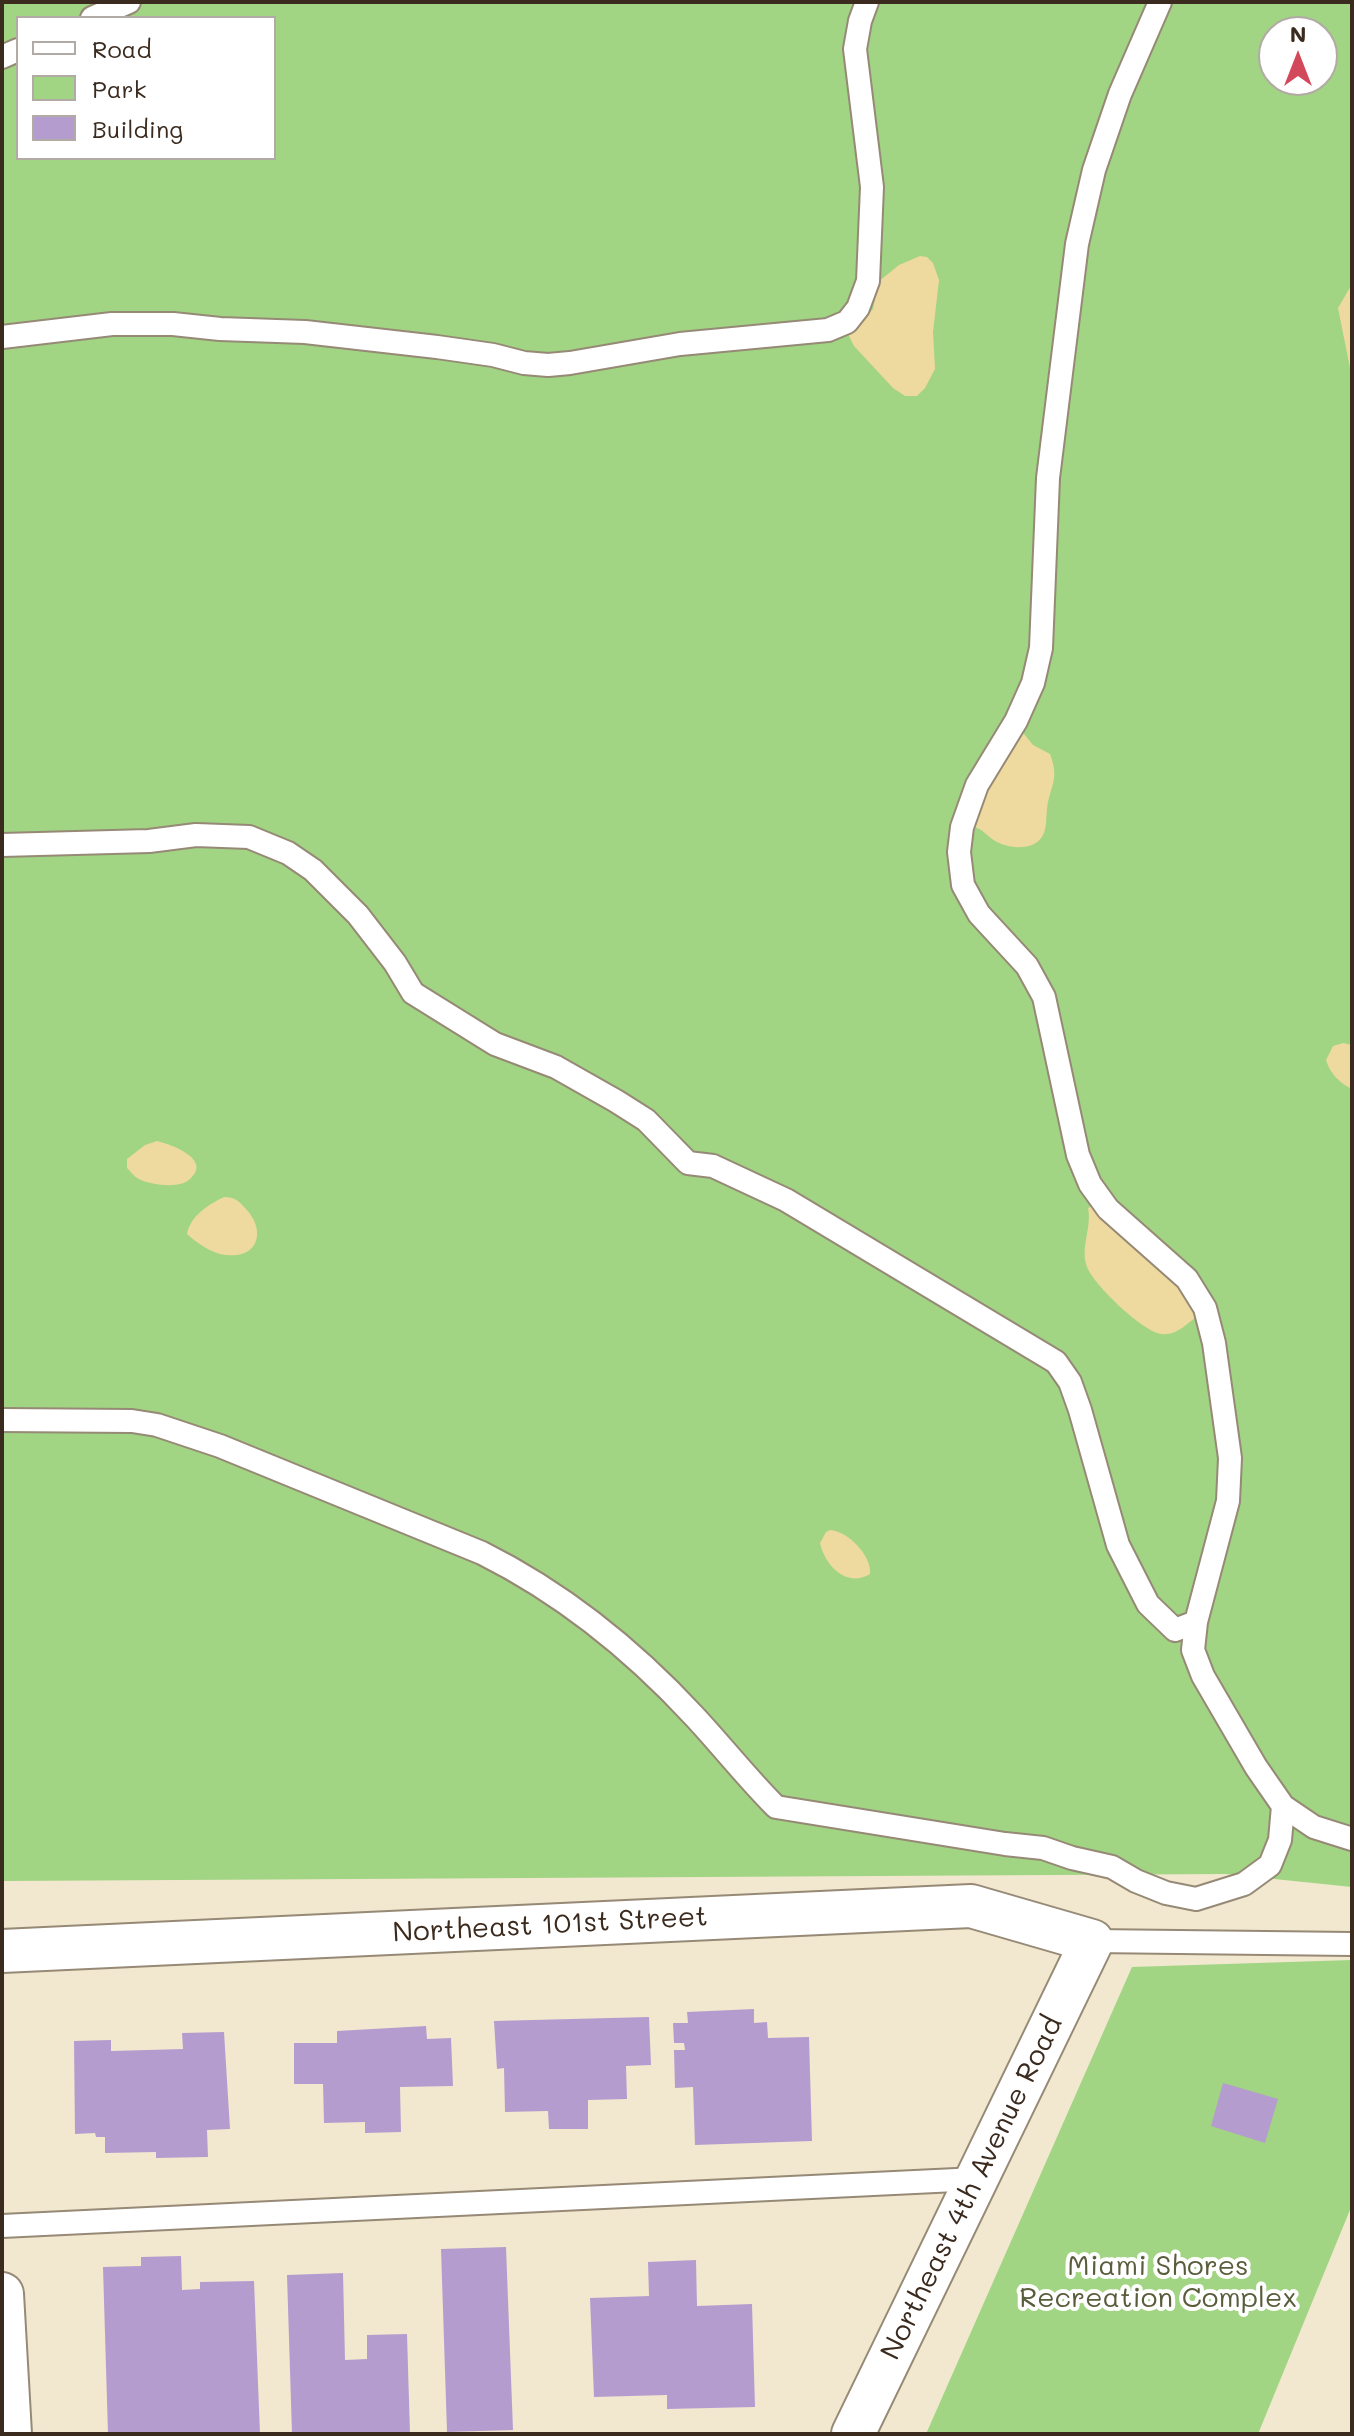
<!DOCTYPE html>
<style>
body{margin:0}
#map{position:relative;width:1354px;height:2436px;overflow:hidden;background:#f1e8cf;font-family:Mali,sans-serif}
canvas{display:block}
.frame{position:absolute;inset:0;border:4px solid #3b2a1e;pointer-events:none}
.legend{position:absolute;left:16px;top:16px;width:260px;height:144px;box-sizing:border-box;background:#fff;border:2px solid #b1aaa5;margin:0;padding:10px 14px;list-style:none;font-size:24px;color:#3b2a1e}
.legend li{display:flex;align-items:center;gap:16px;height:40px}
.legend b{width:40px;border:2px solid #b1aaa5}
.north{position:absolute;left:1258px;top:16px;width:80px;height:80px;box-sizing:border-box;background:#fff;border:2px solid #b1aaa5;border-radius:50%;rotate:0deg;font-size:22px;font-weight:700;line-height:32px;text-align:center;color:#3b2a1e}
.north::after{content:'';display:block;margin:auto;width:28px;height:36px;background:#d1495b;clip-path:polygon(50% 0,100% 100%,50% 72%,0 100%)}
</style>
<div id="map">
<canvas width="1354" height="2436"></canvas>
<div class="frame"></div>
<ul class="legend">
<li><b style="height:10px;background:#fff"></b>Road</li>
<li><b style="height:22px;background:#a1d483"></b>Park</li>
<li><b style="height:22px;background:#b59ccf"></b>Building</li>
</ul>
<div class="north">N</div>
</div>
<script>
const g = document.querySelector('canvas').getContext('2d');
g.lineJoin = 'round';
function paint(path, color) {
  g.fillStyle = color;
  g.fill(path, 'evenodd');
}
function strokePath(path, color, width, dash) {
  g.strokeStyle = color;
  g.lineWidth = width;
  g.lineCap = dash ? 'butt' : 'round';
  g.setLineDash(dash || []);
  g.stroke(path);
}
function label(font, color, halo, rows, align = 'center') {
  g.font = font + ' Mali,sans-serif';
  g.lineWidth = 8;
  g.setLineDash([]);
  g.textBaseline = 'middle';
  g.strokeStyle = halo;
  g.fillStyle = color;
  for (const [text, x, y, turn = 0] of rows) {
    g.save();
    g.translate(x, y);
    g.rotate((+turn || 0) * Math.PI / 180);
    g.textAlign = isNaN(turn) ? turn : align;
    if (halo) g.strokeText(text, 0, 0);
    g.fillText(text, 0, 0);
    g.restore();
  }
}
paint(new Path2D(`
 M2,2H1352V1887L1226,1874L2,1881ZM18,18H274V158H18ZM1274,32H1322V80H1274Z
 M1352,1960V2205L1258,2434H926L1132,1967Z`), '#a1d483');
paint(new Path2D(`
 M920,256L927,257L933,263L939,280L933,332L935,369L925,388L917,396H905L893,388L854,346L848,334L873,309L878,282L899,265Z
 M1352,284V378L1338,308Z
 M1020,729L1033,745L1050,754C1060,780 1050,785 1047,809C1046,818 1047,827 1043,835C1035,851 1011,849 997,842C987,837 983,828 971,826L994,774Z
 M1343,1043L1352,1045V1089C1339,1083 1330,1073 1326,1060L1333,1046Z
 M157,1141C170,1144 213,1159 190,1179C180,1189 152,1185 141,1180C135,1178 131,1172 127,1168V1159L145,1145Z
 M224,1197C235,1197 239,1201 246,1209C266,1230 259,1259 226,1255C212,1254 197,1243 187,1234C191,1215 208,1205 224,1197Z
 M1095,1205L1174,1276L1199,1315C1187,1323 1177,1336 1162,1334C1144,1333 1090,1282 1086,1264C1081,1245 1092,1227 1088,1208Z
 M830,1530C848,1531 872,1556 870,1574C847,1588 825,1566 820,1543L826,1532Z`), '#eeda9e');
paint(new Path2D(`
 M754,2009V2023L767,2022L768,2038L809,2037L812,2141L695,2145L693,2087L675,2088L674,2050H685L684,2043H674L673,2023H688L687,2012Z
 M649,2017L651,2065L626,2066L627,2099L588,2100V2129H549L548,2111L505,2112L504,2068L497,2069L494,2021Z
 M426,2026L427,2039L451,2038L453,2086L400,2087L401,2132L365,2133V2122L324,2123L323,2084H294V2043H337V2031Z
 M224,2032L230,2129L207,2130L208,2157L156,2158V2152L105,2153V2137H96L95,2133L75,2134L74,2041L111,2040V2051L183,2049L182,2033Z
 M1223,2083L1278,2099L1265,2143L1211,2126Z
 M506,2247L513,2430L447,2432L441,2249Z
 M181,2256L182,2290L200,2289V2282L254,2281L260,2434H108L103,2267L141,2266V2257Z
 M696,2260L697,2306L752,2304L755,2407L667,2409V2395L594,2397L590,2298L649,2296L648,2262Z
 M343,2273L345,2360L367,2359V2335L407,2334L410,2434H292L287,2275Z`), '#b59ccf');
const service = new Path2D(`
 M1160,2L1120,94L1094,170L1077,244L1048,478L1041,648L1033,683L1016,721L977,785L962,827L959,852L963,885L979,914L1027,966L1044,997L1078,1155L1090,1184L1108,1209L1187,1279L1205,1308L1214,1343L1230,1458L1228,1501L1196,1622L1193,1650L1203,1676L1256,1767L1283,1806L1314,1827L1352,1839
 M92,18L129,2
 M2,57L18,50
 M2,337L112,324H173L220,329L305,332L437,347L493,355L524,363L548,365L570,363L680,344L828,330L847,322L858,308L868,281L872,187L855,49L860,21L867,2
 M2,845L149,841L196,835L249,837L288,853L313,870L358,915L395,963L413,993L495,1044L556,1067L616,1101L646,1120L688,1163L713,1166L786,1200L1056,1362L1070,1382L1080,1410L1118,1545L1148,1604L1175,1630L1196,1622
 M2,1420L132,1421L157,1425L220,1446L482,1553C564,1594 632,1649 694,1716C722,1746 747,1778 776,1807L1005,1844L1043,1848L1072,1858L1112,1867L1136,1881L1166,1893L1196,1899L1244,1884L1270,1865L1280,1840L1283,1806
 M1092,1941L1352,1944
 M2,2226L977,2179`);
const minor = new Path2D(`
 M2,1951L971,1906L1092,1941L853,2434
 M2,2294L10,2434`);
strokePath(service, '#968976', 26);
strokePath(minor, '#968976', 46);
strokePath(service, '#fff', 22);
strokePath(minor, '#fff', 42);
label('28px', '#3b2a1e', '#fff', [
 ["Northeast 101st Street",550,1925,-3],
 ["Northeast 4th Avenue Road",972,2188,-64]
]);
label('28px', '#5a5d3c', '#fff', [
 ["Miami Shores",1158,2266],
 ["Recreation Complex",1158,2298]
]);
</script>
